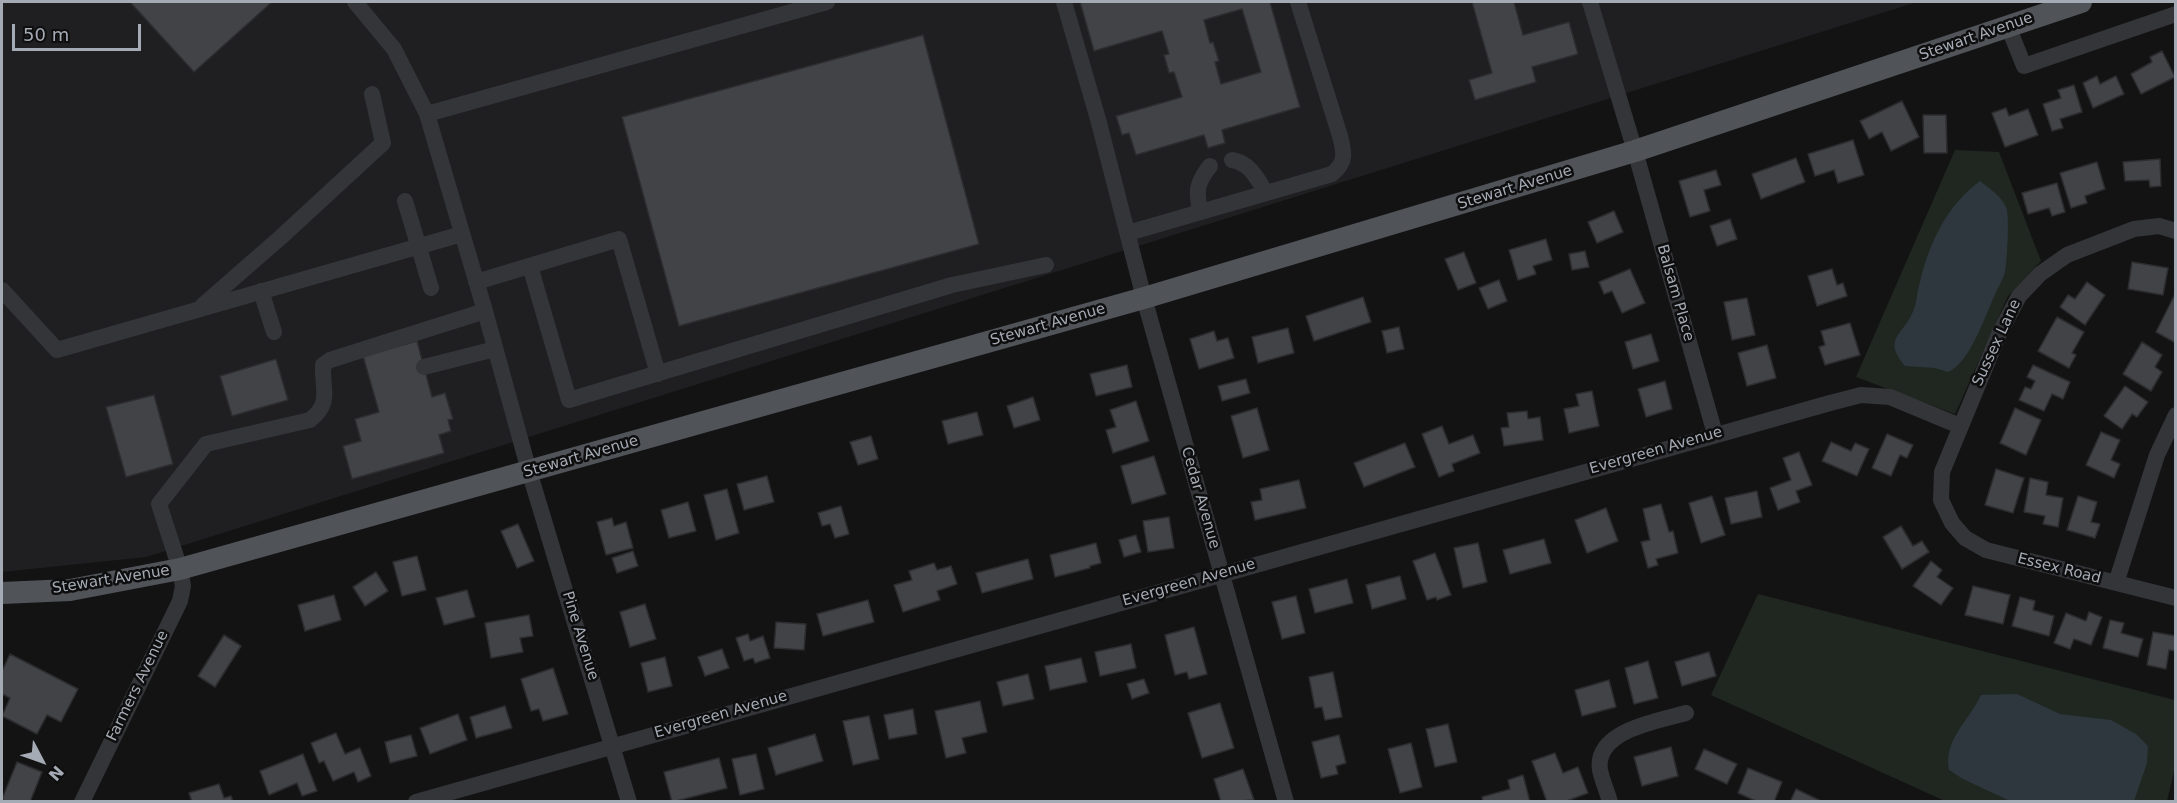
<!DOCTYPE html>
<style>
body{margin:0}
#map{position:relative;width:2177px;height:803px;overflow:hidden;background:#131314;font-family:"DejaVu Sans",sans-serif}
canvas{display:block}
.frame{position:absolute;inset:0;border:3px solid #a5abb4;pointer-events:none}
.north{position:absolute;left:12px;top:731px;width:60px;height:60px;-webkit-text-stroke:4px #0e0e0f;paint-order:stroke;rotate:131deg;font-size:16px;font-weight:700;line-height:24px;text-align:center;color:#a5abb4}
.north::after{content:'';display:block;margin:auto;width:21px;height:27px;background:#a5abb4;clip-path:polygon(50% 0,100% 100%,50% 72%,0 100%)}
.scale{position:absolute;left:12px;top:24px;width:129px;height:27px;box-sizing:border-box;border:3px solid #a5abb4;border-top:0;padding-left:8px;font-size:18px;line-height:21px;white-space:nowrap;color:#a5abb4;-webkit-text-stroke:4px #0e0e0f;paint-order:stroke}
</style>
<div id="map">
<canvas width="2177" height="803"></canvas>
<div class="frame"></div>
<div class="north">N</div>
<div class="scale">50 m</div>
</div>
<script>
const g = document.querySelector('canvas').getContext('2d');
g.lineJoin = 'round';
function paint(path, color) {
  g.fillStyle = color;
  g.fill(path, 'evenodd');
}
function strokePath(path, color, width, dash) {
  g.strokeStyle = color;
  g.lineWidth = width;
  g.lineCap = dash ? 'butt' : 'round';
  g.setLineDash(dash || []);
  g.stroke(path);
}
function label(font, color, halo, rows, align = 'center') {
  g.font = font + ' "DejaVu Sans",sans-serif';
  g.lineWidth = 5;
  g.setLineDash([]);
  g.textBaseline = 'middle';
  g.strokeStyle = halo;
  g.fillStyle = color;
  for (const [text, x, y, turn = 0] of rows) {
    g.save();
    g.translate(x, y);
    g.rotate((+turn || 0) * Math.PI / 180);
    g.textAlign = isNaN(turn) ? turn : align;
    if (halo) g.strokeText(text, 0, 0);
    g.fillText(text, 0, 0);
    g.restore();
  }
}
paint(new Path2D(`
 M2,2H1917L146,557L2,572Z`), '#1f1f21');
paint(new Path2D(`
 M1955,150L1999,152L2041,261L2008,296L1955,414L1856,377Z
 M1758,594L2175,700V767L2167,801H1945L1711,695Z`), '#1f2720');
paint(new Path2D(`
 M1980,181C1989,188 2001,196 2006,207C2010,214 2007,262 2005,272C2003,280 1997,289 1994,297C1984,318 1970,363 1948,372L1935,368L1905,366C1881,337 1905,335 1914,309C1917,301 1917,291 1920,282C1929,243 1947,205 1980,181Z
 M2017,694L2060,714L2111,720L2136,734L2148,746L2147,763L2134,801H2010L1963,779L1949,770C1943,740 1969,721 1981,695Z`), '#2d373d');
const building = new Path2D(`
 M130,2H272L194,72Z
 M1080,2H1270L1300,107L1222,130L1225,143L1208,148L1204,135L1136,155L1129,133L1122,135L1116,116L1182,97L1174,72L1169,73L1164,55L1169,54L1162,31L1094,51ZM1242,9L1261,72L1221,84L1215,62L1219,61L1213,42L1210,43L1204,20Z
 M1472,2H1514L1523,35L1569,22L1578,54L1532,67L1536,82L1475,100L1469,80L1492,73Z
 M923,35L979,244L679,326L622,117Z
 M2162,51L2175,77L2141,94L2131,74L2152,62L2150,57Z
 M2097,76L2100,84L2116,76L2124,94L2093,108L2083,83Z
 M2074,85L2082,112L2060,119L2063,128L2052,131L2043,104L2061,98L2058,90Z
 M1902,101L1919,137L1891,151L1882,132L1869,139L1860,121Z
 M2006,108L2009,116L2028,109L2038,135L2005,147L1992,113Z
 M1923,115H1946L1947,153H1924Z
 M1853,140L1864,175L1838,183L1834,170L1815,176L1808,154Z
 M1796,158L1805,182L1761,199L1752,174Z
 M2160,159L2161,186L2150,187L2149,180L2125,181L2123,162Z
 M2097,162L2105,189L2085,196L2087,203L2071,208L2060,173Z
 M1716,170L1721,185L1704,190L1710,211L1690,217L1679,181Z
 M2057,183L2065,212L2052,216L2049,208L2028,214L2022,193Z
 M1614,211L1623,232L1597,243L1588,222Z
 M1730,219L1737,239L1717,246L1710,226Z
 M1546,239L1552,260L1533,266L1536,274L1518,280L1509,250Z
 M1585,251L1589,267L1572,270L1569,254Z
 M1464,252L1476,283L1458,290L1445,259Z
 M2132,262L2168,268L2163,295L2128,289Z
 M1630,269L1645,303L1622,313L1612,291L1604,294L1599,282Z
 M1832,269L1837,285L1843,283L1847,296L1817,306L1808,276Z
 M1499,280L1507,301L1488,309L1479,288Z
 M2087,282L2105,295L2085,325L2060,307L2068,295L2075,299Z
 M2176,292V338L2174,342L2156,332Z
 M1363,297L1371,322L1314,341L1306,316Z
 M1747,298L1755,335L1732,340L1724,302Z
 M2057,317L2084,332L2072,353L2076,355L2069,368L2038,351Z
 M1850,323L1860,355L1825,365L1819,347L1825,345L1821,331Z
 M1399,327L1404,349L1387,353L1382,331Z
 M1288,328L1294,353L1258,363L1252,337Z
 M1214,331L1217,341L1228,338L1234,358L1199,369L1190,339Z
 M1651,334L1659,361L1633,369L1625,342Z
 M417,341L432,397L445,393L453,419L448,420L451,431L439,435L444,453L352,479L343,446L361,441L355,419L379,412L363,356Z
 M2142,342L2162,355L2155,367L2162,372L2151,391L2123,374Z
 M1767,345L1776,378L1747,386L1738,353Z
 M276,359L288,400L232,416L220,376Z
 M1127,365L1132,387L1096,396L1090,374Z
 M2033,365L2070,382L2063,399L2052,394L2044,411L2019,400L2025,387L2031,389L2035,381L2027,377Z
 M1246,379L1250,393L1222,401L1218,386Z
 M1665,381L1672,409L1646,417L1638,389Z
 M2125,386L2148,402L2137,417L2132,414L2122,429L2104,416Z
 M1592,391L1599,426L1569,433L1564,409L1579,406L1576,394Z
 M154,395L173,464L126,477L106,407Z
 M1033,397L1040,420L1014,428L1007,406Z
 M1136,401L1149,441L1113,453L1106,430L1116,427L1110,410Z
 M1257,408L1269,450L1243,458L1231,416Z
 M2015,408L2041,420L2026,455L2000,443Z
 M1527,411L1528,419L1540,417L1543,440L1504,446L1501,428L1509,427L1507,413Z
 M977,412L983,435L948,444L942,421Z
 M1442,426L1449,444L1473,435L1480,453L1452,464L1454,471L1439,477L1422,434Z
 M2101,432L2120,440L2111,460L2120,464L2114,478L2086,465Z
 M1887,434L1913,445L1907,458L1900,455L1891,476L1872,468Z
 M871,436L878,459L858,465L850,442Z
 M1831,442L1851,451L1855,443L1869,449L1857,476L1822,461Z
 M1405,443L1415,467L1364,487L1354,463Z
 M1799,452L1812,485L1796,491L1800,502L1778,510L1770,488L1791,480L1783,458Z
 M1154,456L1166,494L1132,504L1121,466Z
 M1996,469L2024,478L2013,513L1985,505Z
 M767,476L774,502L744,510L737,484Z
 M2030,478L2048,482L2046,495L2063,498L2058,527L2043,524L2045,516L2024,512Z
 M1299,480L1306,508L1255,520L1251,502L1262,500L1260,489Z
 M727,489L739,533L716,540L704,495Z
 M1757,491L1762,517L1731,524L1725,498Z
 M1712,496L1725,535L1701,543L1689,503Z
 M2078,496L2097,502L2091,522L2100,524L2095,538L2067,530Z
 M688,502L696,531L669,538L661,510Z
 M1661,504L1669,532L1673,531L1678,553L1656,559L1658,565L1648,568L1641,542L1650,540L1643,509Z
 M841,506L849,534L835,538L830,524L822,526L818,513Z
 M1606,508L1618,541L1587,553L1575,520Z
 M1169,517L1174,548L1148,552L1143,521Z
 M612,518L614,526L626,522L633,548L606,555L597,522Z
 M518,524L534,561L517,568L501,531Z
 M1901,526L1913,546L1922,541L1929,552L1902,569L1883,537Z
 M1136,535L1141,552L1124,557L1119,540Z
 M1544,539L1551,563L1510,574L1503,550Z
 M1096,543L1101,563L1090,566V568L1055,577L1050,555Z
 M1478,543L1487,582L1463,588L1454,548Z
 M633,551L638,566L617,573L612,558Z
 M1435,553L1451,595L1437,600L1436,597L1427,600L1413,561Z
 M417,556L426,590L402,596L393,562Z
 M1028,559L1033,579L982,593L976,573Z
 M1931,561L1942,570L1937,577L1953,588L1941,605L1913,586Z
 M934,563L937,570L951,566L957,584L937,591L940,600L903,612L894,585L912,580L909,571Z
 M376,572L388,591L365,606L353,587Z
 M1400,576L1406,599L1372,609L1366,585Z
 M1347,579L1353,603L1315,613L1309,589Z
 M1973,586L2010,595L2003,624L1965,615Z
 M467,590L475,617L444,625L436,598Z
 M334,595L341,620L305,631L298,605Z
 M1296,596L1305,633L1282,639L1272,602Z
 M2020,597L2035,601L2033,610L2054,616L2049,636L2012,626Z
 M868,600L874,622L823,636L817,614Z
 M645,604L656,639L630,647L620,612Z
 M2089,612L2102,617L2091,645L2074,639L2070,649L2054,643L2066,613L2086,621Z
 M529,615L533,636L520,638L523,652L491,658L485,623Z
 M2110,620L2124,623L2121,633L2143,639L2138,657L2103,648Z
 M776,622L806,624L804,650L774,648Z
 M1194,627L1207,674L1189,679L1187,672L1175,675L1165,635Z
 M2153,632L2176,636V651L2169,650L2166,669L2147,665Z
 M748,634L750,641L763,636L770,658L755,663L753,658L744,661L736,638Z
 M224,635L241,646L215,687L198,676Z
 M1131,644L1136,668L1100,676L1095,652Z
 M722,649L729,668L705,676L698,657Z
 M1709,652L1716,676L1682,686L1675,662Z
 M10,654L78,689L61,722L47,715L37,734L2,716L10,698L2,694V671Z
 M665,657L672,686L648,692L641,663Z
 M1081,658L1087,682L1050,690L1045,666Z
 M1648,661L1658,698L1634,704L1625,668Z
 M553,668L568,714L543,721L539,709L531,711L521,679Z
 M1333,672L1342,717L1325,720L1322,707L1315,708L1309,677Z
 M1028,674L1034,699L1003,706L997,682Z
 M1144,679L1149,693L1132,699L1127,684Z
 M1609,680L1616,707L1582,716L1575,690Z
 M980,701L987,732L962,738L966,753L946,758L935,711Z
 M1220,703L1234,748L1202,758L1188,713Z
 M505,706L512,728L476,738L470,717Z
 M913,709L917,734L889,739L884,715Z
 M458,714L467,740L430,754L420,728Z
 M869,716L879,759L853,765L843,721Z
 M1448,724L1457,762L1435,767L1426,729Z
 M336,733L345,754L360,748L371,776L358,782L354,772L333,781L324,761L319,763L311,743Z
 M815,734L823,761L776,775L768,748Z
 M411,735L417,756L390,763L385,742Z
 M1339,735L1346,763L1336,766L1338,774L1321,778L1312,742Z
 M1411,743L1422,787L1400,793L1388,749Z
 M1671,747L1678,776L1642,786L1634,757Z
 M1704,749L1737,764L1727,784L1695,769Z
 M1555,753L1563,773L1578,767L1588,793L1564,802H1547L1532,761Z
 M303,754L317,791L302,796L297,783L269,795L260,771Z
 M756,754L764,789L740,795L732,759Z
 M719,758L727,788L672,802L664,772Z
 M17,762L42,772L30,802H7L2,799Z
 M1748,768L1782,782L1774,802H1758L1738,793Z
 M1243,769L1254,800L1221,802L1214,779Z
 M1523,775L1530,802H1483L1482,797L1510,789L1508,780Z
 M219,784L224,798L231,796L233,802H192L189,793Z
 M1796,789L1823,802H1790Z`);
paint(building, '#424347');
strokePath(building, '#2d2d30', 1.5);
strokePath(new Path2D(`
 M355,2L394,49L427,114L485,311L529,471L629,802
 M1064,2L1098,119L1144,298L1286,802
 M1590,2L1635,151L1715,434
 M2008,26L2024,66L2176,14
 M427,114L827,2
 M1232,160C1250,163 1257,178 1266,193
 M405,201L431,288
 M1200,212C1196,190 1196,184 1210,166
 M2176,231L2159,226L2134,229L2067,255L2040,274L2019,296L1999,334L1942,472L1941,500L1952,523L1965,538L1986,550L2176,598
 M1128,233L1332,174C1347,162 1344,152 1340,136L1298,2
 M530,266L569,400L952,285L1046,265
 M476,282L619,239L658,374
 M2,290L57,350L462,234
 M261,291L274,332
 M202,306L281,237L383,143L372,94
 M424,367L495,349
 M2116,583L2157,455L2176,415
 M82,802L180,601L183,586L180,569L159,504L206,444L310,420C332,403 322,390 323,365L330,360L485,311
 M416,802L1830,403L1861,395L1890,397L1960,426
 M1610,802C1607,791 1602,780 1600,770C1594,730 1659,721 1686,713`), '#343539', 16);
strokePath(new Path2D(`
 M2,593L70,590L180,569L1144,298L1635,151L2081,2`), '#505358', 22);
label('15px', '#a5abb4', '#0e0e0f', [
 ["Stewart Avenue",1976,37,-19],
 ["Stewart Avenue",1515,188,-17],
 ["Balsam Place",1675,293,74],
 ["Stewart Avenue",1048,325,-16],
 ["Sussex Lane",1997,343,-65],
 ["Evergreen Avenue",1656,451,-16],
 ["Stewart Avenue",581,457,-16],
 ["Cedar Avenue",1200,498,74],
 ["Essex Road",2059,569,14],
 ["Stewart Avenue",111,580,-9],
 ["Evergreen Avenue",1189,583,-16],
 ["Pine Avenue",580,636,73],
 ["Farmers Avenue",138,686,-64],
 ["Evergreen Avenue",721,715,-16]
]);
</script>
